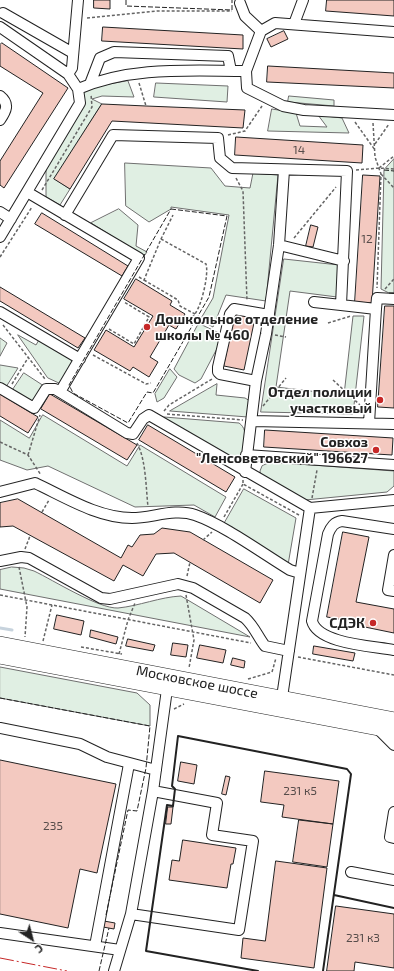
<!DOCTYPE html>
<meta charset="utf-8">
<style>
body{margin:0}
#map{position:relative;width:394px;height:971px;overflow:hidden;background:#fff;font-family:"Exo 2",sans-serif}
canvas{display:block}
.north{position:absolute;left:12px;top:919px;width:40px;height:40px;-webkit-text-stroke:3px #fff;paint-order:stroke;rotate:144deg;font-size:11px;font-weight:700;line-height:16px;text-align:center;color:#222}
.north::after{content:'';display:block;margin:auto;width:14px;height:18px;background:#222;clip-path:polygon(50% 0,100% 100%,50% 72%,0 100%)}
</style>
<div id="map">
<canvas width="394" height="971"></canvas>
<div class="north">С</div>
</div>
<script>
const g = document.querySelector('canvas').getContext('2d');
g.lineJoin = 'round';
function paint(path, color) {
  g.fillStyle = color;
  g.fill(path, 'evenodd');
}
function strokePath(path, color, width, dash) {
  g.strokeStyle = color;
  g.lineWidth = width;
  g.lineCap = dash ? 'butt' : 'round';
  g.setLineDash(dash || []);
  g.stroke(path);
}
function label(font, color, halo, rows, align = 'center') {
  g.font = font + ' "Exo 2",sans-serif';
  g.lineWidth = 3;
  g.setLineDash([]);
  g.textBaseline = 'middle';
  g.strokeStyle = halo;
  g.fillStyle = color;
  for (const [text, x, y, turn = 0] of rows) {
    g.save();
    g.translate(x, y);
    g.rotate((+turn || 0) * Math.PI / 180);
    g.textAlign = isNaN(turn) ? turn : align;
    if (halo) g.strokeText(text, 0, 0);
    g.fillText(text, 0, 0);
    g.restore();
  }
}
const green = new Path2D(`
 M128,81L134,97L102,96L92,99L102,104L55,179L70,189L60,205L46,197V163L83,89Z
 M156,83L228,86L227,102L154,97Z
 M289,96L334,100V106L288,102Z
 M272,109L296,113L300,126L327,127L318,115L342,118L349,133L268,131Z
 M394,159V293H389L381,289L384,170Z
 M125,163L211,168L225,186L250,188L253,173L278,175L266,301L226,295L213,327L200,320L213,298L229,215L171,207V209L149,222L126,206Z
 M119,209L138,225L136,246L147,252L144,256L91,223Z
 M284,259L339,265L337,297L290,291L276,387L344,395L353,316H364L353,414L261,412Z
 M200,324L219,333L222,339L201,379L195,383L179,375L174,369L197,326Z
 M18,335L36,345L40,338L73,360L61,384L48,378Z
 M0,338L7,343L0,356Z
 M0,365L18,368L6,387L0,383Z
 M170,369L177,377L164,398L157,402L155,394Z
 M24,373L44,386L33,403L12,391Z
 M217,384L216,395L245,398L250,401L248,417L170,411Z
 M43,415L127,466L140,445L226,497L215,517L194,505L135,507L48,466L27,470L0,460V420L29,438Z
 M164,417L239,423C250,430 245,453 240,463L163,421Z
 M271,462L394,471V486L387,492L305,500L261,478L260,471L262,466Z
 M244,489L296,518L288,565L224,524Z
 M12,567L24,568L34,571C53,580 99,609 118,608C139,606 160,597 181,596L250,637L0,589V570Z
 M0,667L137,693L150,705V726L0,698Z`);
paint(green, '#e0efe3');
strokePath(green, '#6f6f6f', 1);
strokePath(new Path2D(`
 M0,628L12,630`), '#c7d3dd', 3);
const building = new Path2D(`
 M94,0H110V9L94,8Z
 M327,0H394V16L326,11Z
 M103,27L243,35V49L102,41Z
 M284,31L288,39L271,47L267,39Z
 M2,43L68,88L4,188L0,185V161L43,93L0,66V45Z
 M268,66L394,73V88L267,82Z
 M102,104L146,106L245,110L243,128L112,121L70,189L54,179Z
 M236,137L363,145L362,163L235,155Z
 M363,175L380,176L372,303L355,302Z
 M42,213L128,266L122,276L35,224Z
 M311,225L318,227L313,247L306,246Z
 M136,279L172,301L170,305L185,314L176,329L169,325L150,357L158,362L149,377L133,367L130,371L94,350L106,330L134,347L153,316L124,299Z
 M0,287L85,338L78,348L0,301Z
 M385,306H394V408L378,407Z
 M235,314L255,318L244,370L224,366Z
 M0,394L38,417L28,433L0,416Z
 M50,394L137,445L127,460L41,409Z
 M148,425L235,477L226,492L139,440Z
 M265,430L393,438L392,455L264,447Z
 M18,499L121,558L128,545L132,547L140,535L154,534L162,528L190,532L273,580L260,603L174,553L156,554L143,576L123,565L114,581L13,526L0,527V503Z
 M343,532L369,537L356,602L394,609V633L360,626L361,623L327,617Z
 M57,615L84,621L81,635L54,629Z
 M91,630L118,637L116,644L90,637Z
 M128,639L155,645L153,651L126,646Z
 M173,643L188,645L186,657L171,655Z
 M200,645L226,650L223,663L197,658Z
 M314,646L355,653L353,661L313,654Z
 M233,658L245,661L244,668L231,665Z
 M0,760L116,784L97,873L80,869L68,928L0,914Z
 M181,762L197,765L194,784L178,781Z
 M265,771L339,781L333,824L282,817L284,805L261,802Z
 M226,776L230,777L226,795L222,794Z
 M168,807H173L171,824H166Z
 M299,820L333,824L327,867L293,862Z
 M183,840L236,848L233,864H231L227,888L169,880L172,860L179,861Z
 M276,861L327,868L314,968L241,958L243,938L265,941Z
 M336,906L394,914V968L355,962L354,971H327Z
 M104,921L115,923L114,929L103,927Z`);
paint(building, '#f3c9c0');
strokePath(building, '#222', 1);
const minor = new Path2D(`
 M240,3L245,16L261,31
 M3,13L73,53
 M294,24L303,0
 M0,27L68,74L78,89L80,103L0,237
 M246,71L261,31L275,23L394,32
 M68,74L72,68L78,0
 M90,84L100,58L114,52L228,56L231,71
 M78,89C131,66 190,71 246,71L247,88L283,106L304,110L394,115
 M0,96C10,104 6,111 0,120
 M27,192L139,258L60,392
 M0,212L11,219
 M65,215L113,135L218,138L220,158L232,168L347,171L341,305L376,309L377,298L394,299
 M279,245L344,261
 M314,302L341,305
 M0,312L80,359
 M256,381L220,374L218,372V367L230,314L234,309L269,315
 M0,388L34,408L46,389H55L127,433L133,434L143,419L149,415L310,508L394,500
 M252,421L394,424
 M369,423L376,309
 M246,455L394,465
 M245,472L256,381L266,334L279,245L284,170
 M0,492L35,483C65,497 98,518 132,518C152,518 175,508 195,515C224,525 262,553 290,570L300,573
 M394,529L342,521C334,522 331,527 328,534L312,621C318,644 373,646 394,650
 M394,555L388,590L394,591
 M0,561L21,557L29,558L101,598L110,599L178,584L193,588L245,618C254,626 258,637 265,646L289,651
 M281,704L310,508
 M0,728L80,744L107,757L156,770
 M377,728L394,745
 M394,812L390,837L394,838
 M351,872L394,880
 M131,914L239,930L253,841L212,835L217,803L153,791
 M0,933L120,950
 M95,946L129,764
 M114,971L131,914L153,791L168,682`);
const highway = new Path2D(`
 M0,644L394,720
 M0,656L394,731`);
strokePath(minor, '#222', 12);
strokePath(highway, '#222', 16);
strokePath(new Path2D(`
 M87,18L157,11H232
 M139,83L146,106
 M355,122L375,150
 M373,123L375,157L381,174L377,288
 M228,135L245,131L262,106
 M375,144L389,124
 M379,168L394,156
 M356,170L379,168L394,169
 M381,174L394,188
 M236,178L243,191L247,301
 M42,190L92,107L91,94
 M294,238L336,187
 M161,239L206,264C209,274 202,304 195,314C194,316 190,318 188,320
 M0,257L32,207
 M139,277L144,280L161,239L173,215
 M144,280L178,300L180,306L195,314
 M385,289L394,279
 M328,323L351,316
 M3,325L45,379
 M109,329L134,344L149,317L124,302
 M275,335L286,337
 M93,355L146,384L151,383
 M333,380L360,405
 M12,384L28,358
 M263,406L286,378
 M164,411L169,405L212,379
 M167,414L243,420
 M0,442L28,455L41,475
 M137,443C146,459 146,489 148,507
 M28,455L40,415
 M243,480V484L299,515
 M312,498L317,470
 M42,512L49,500
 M224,517L243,484
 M203,540L212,532
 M25,549L30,536
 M19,567L27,607L25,637
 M187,576L190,562
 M0,595L251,643
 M186,595L194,640L189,668
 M43,641L52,605
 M81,647L122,654
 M119,654L128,620L135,603
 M298,657L394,675
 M248,679L272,672L276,658
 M174,709L184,704`), '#646464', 1.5, [3, 2]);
strokePath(minor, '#fff', 10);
strokePath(highway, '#fff', 15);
strokePath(new Path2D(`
 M126,0V6L232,10V0
 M384,170L394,171
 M171,209L227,216L209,297L153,393L147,392L128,423L73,393L69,385Z
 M389,293H394
 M0,698L150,726L146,768L137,811L128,810L106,915
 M99,971L109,928`), '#222', 1, [5, 2]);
strokePath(new Path2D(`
 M334,895L394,908
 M258,971L146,951L167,805L173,806L175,789L172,786L178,736L347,769L351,774L323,971`), '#222', 2);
strokePath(new Path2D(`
 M0,958L67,971`), '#c62828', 1, [14, 3, 2, 3]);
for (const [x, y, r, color] of [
 [147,327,4,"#c62828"],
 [380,400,4,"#c62828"],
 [376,450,4,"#c62828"],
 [373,623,4,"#c62828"]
]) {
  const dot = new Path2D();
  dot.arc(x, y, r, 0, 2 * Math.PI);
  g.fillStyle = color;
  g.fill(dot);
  strokePath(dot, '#fff', 1.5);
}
label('12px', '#564c4a', null, [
 ["14",299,150],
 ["12",367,239],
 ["231 к5",300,791],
 ["235",53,826],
 ["231 к3",363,938]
]);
label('bold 14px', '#222', '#fff', [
 ["Дошкольное отделение",155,319,"left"],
 ["школы № 460",155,335,"left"],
 ["Отдел полиции",372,392],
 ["участковый",372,408],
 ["Совхоз",368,442],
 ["\"Ленсоветовский\" 196627",368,458],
 ["СДЭК",365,623]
], 'right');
label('14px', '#222', '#fff', [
 ["Московское шоссе",197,682,11]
]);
</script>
